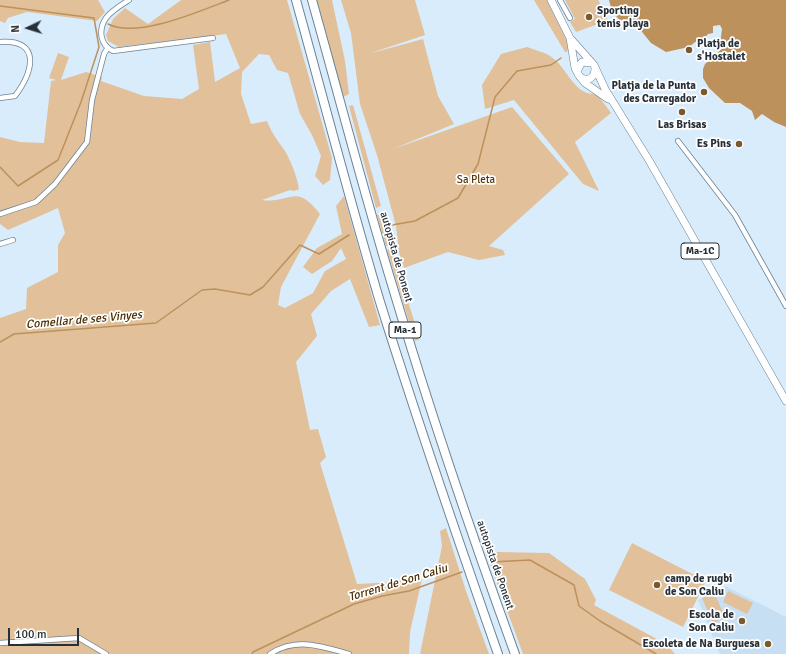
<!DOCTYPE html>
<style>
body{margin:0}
#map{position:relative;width:786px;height:654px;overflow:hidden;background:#d9ecfc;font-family:Signika,sans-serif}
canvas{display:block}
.north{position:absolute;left:8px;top:8px;width:40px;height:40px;-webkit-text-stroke:3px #fff;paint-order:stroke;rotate:266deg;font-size:11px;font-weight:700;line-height:16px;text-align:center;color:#273038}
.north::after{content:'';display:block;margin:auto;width:14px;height:18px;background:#273038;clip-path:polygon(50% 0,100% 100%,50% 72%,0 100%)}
.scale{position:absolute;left:8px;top:628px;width:71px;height:18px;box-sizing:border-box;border:2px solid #273038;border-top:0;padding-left:5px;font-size:12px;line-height:14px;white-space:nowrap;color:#273038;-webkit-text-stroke:3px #fff;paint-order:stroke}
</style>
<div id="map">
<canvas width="786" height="654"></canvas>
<div class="north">N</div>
<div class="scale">100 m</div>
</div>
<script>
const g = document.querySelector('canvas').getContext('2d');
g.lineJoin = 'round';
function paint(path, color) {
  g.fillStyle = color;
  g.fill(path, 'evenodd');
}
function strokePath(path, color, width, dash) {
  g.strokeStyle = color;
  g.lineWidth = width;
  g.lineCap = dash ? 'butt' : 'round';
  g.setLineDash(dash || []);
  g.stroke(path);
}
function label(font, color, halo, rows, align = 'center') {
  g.font = font + ' Signika,sans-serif';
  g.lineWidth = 3.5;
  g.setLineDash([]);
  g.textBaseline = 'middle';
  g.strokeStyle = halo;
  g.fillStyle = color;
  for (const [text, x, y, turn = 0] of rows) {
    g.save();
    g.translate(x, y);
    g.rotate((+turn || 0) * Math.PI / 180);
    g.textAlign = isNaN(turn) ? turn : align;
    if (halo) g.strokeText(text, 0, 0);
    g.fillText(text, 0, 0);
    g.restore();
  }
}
paint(new Path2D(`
 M725,586L786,617V654H720L698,600Z`), '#c6dff2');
paint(new Path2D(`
 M0,0H98L105,12L97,21L27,12L8,18L5,23L0,21Z
 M181,0H287L332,158L330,180L323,185L315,176L321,156L312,135L300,114L288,73L277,70L269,55L259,54L242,72L241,94L251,124L267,121C271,132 278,141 285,151C290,159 298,179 299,189L294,191L290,190L262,200C292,204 295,182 320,214L281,287L278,305L285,308L313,293L325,271L346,259L341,248L332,261L312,274L303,267L317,248L342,234L336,206L344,196L380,325L369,327L350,279L331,291L311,314L317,336L296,362L310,430L318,429L326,457L320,463L357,584L397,582L412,576L422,579L410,632L409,654H0V318L26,309L27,288L58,272V245L65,233L58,208L8,230L0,224V137L20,142L44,143L51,81L56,80L49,78L58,53L69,57L61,80L86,72L102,77L101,81L144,96L182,99L199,89L193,45L210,42L215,82L240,68L226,34L119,47L108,41L106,35L113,19L125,8L148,24Z
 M317,0H332L345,61L349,94L343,97Z
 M341,0H415L425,35L368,54L423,39L438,96L454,124L393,149L512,107L569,174L489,246L503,250L505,255L479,260L448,252L404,268L399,252L396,226L377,155L360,104L351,33Z
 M534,0H547L567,41L569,48L567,52H565Z
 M565,0H598L601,5L600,8L602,14L609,20L576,32L570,22L575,19Z
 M527,47C534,50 544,52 550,56C568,67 573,96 597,94L611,113L575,142L599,191L583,184L514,100L485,109L482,85L501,54Z
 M353,105L381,206L376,208L349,106Z
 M384,213L387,223L389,246H386L377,215Z
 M391,249L420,339L415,341L387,250Z
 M446,528L466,591L489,654H420L442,546L440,531Z
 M632,543L706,581L683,627L609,590Z
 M497,552L549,553L585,579L596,600L594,605L666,644L675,654H523L486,553Z
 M728,591L753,603L747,614L723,602Z
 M715,594L725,618L713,623L702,598Z`), '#e1c09a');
paint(new Path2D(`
 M609,0H786V127L774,122L762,114L755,120L752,111L740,103H725L709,88L703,78V69L705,64L724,47L720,44L722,29L720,25L713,26V33L708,34L702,41L695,42L689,47L666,52L651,43L638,27L626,28L612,11Z`), '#bd915c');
strokePath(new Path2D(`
 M0,6L94,18L99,47L81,102L58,160L18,186L0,167
 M108,24C137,39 200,11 229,0
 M386,226L415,221L458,198L478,164L495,97L517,71L551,65L561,58
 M0,342L14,334L156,323L202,290L215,289L250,295L263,287L300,245L319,254L349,235
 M491,562L530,560L574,585L579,606L600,621L656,654
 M252,654L253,652L354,604L382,596L409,591L462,572`), '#bd915c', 1.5);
const street = new Path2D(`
 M129,0C121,5 111,11 106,18C98,30 100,45 113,51L213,38
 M560,0L570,18
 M0,42C42,39 33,72 15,96L0,98
 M678,141L735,215L786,306
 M0,214L36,202L55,184L87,142L92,100L104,54L107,49
 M0,244L13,240
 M0,643L79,638L106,654
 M270,654C296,637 321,646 349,654`);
const primary = new Path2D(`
 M551,0L570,38L575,68L578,74L585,83L608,99
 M570,38L594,65L605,89L650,162L786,401
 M577,71L582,62L592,63
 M580,77C588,82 595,78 595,68`);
const highway = new Path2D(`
 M296,0C324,101 350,202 380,302C417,420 457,537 498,654
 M312,0C339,96 364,193 393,288C430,412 471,533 515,654`);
strokePath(street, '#6c8294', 6);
strokePath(primary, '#6c8294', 8);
strokePath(highway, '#6c8294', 10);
strokePath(street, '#fff', 4.5);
strokePath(primary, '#fff', 7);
strokePath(highway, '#fff', 8);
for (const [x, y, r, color] of [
 [589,17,4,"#7a5930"],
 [689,50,4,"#7a5930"],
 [704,92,4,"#7a5930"],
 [682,112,4,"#7a5930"],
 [739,144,4,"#7a5930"],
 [657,585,4,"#7a5930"],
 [742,621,4,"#7a5930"],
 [768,644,4,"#7a5930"]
]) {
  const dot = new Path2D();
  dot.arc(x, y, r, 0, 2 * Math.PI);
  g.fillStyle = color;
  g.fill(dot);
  strokePath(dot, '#fff', 1.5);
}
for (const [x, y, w] of [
 [700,251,38],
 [405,330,32]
]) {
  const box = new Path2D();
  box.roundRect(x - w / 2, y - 8, w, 16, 3);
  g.fillStyle = '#fff';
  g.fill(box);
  strokePath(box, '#273038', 1);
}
label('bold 10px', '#273038', null, [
 ["Ma-1C",700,251],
 ["Ma-1",405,330]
]);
label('bold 11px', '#273038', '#fff', [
 ["Sporting",597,11,"left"],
 ["tenis playa",597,24,"left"],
 ["Platja de",697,44,"left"],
 ["s'Hostalet",697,57,"left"],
 ["Platja de la Punta",696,86],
 ["des Carregador",696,99],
 ["Las Brisas",682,125,"center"],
 ["Es Pins",731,144],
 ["camp de rugbi",665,579,"left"],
 ["de Son Caliu",665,592,"left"],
 ["Escola de",734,615],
 ["Son Caliu",734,628],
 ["Escoleta de Na Burguesa",760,644]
], 'right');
label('11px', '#55370b', '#fff', [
 ["Sa Pleta",476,180]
]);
label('11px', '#273038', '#fff', [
 ["autopista de Ponent",396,257,74],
 ["autopista de Ponent",495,565,71]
]);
label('italic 12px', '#4a2d00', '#fff', [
 ["Comellar de ses Vinyes",84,320,-5],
 ["Torrent de Son Caliu",398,583,-17]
]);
</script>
